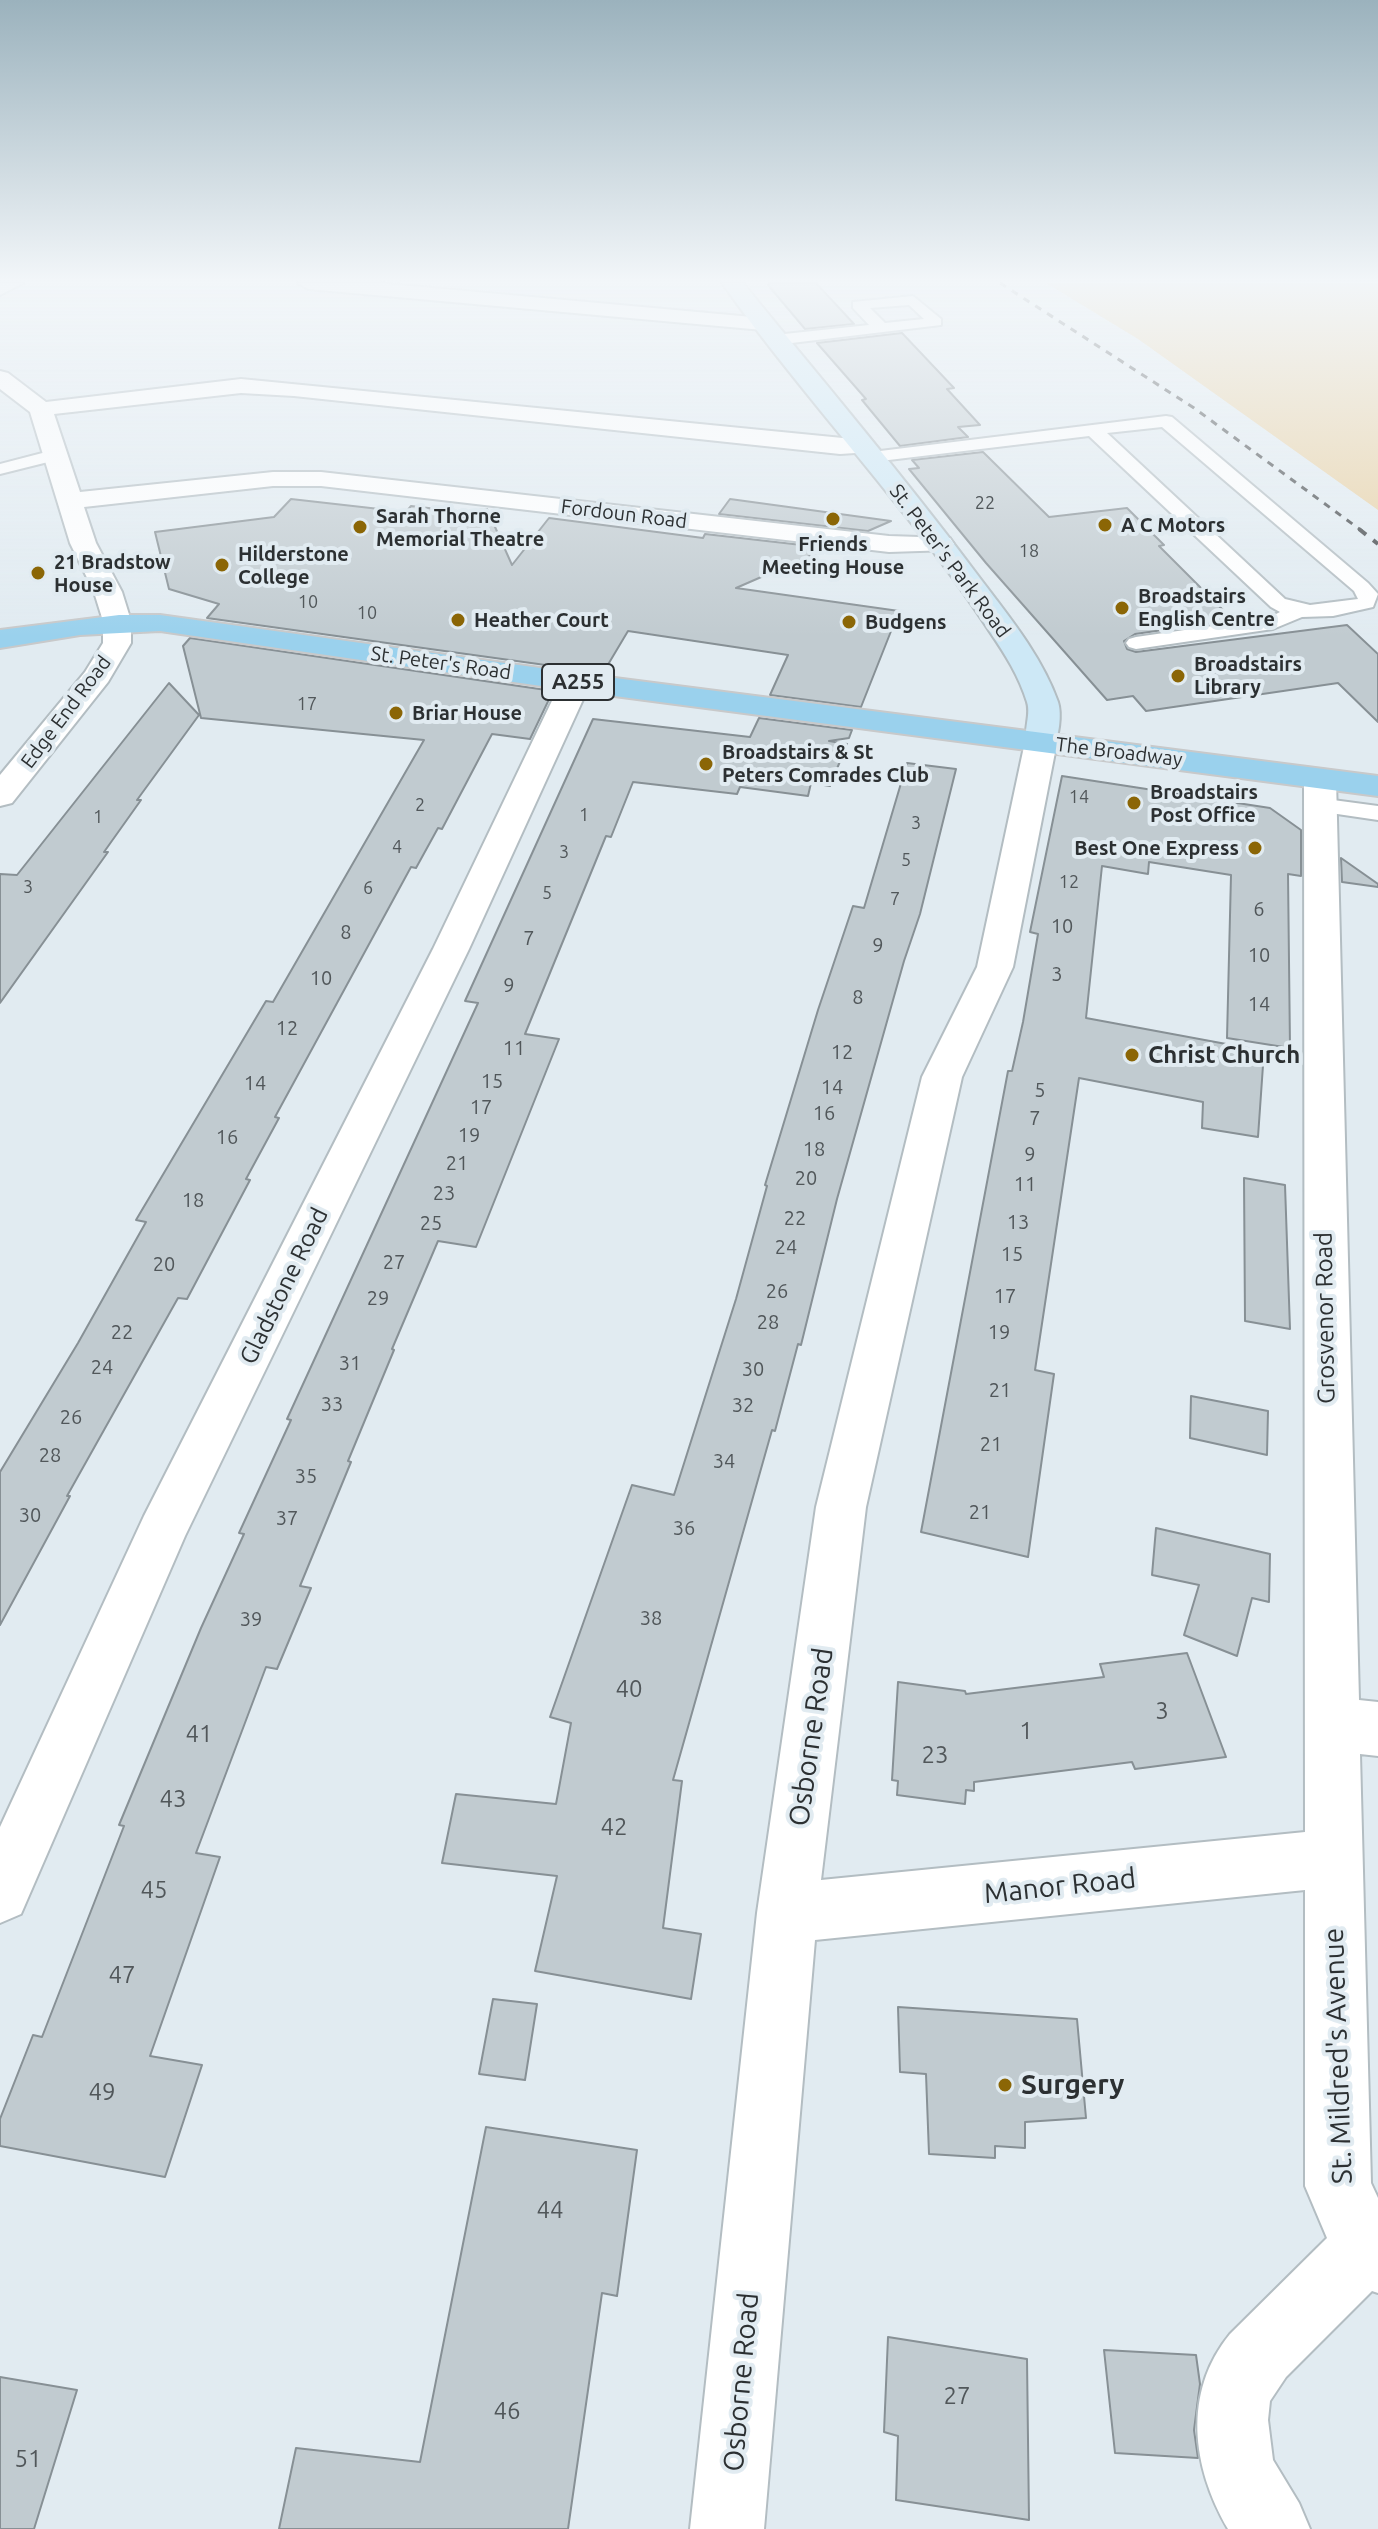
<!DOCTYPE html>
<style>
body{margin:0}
canvas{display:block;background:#e1ebf1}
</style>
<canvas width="1378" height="2529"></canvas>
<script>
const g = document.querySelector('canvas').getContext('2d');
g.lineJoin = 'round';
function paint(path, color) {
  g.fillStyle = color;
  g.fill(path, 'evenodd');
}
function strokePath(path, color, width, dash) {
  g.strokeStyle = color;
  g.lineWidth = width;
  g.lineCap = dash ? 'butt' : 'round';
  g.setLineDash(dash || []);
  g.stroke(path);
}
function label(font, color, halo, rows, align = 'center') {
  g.font = font + ' Ubuntu,sans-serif';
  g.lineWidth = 8;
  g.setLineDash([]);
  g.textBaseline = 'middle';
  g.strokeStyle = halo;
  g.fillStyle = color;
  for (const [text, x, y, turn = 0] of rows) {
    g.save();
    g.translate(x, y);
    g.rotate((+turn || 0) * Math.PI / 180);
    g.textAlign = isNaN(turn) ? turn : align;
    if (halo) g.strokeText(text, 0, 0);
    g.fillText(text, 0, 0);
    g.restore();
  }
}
paint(new Path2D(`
 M1046,283H1378V510L1138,339Z`), '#e9d1a4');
const building = new Path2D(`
 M770,283H816L854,324L805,329L768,285Z
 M902,333L954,388L947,389L980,425L958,427L968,437L900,446L862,400L866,399L817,343Z
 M983,452L1049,517L1127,508L1164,545L1159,546L1233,620L1135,634L1124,641L1127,649L1136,652L1347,625L1378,654V722L1338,683L1146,711L1133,696L1107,700L986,563L909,469L919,468L912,460Z
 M291,499L406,512L411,506L463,512L487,509L512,565L549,518L703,538L705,534L828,548L736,588L899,611L861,707L770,695L788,655L628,631L603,673L207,618L219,604L169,589L155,532L274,517Z
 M730,499L891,521L868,531L719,514Z
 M190,638L553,691L530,739L492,734L442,829L438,828L416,868L411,867L275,1117L279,1118L246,1179L250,1180L187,1299L178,1298L67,1496H70L0,1625V1472L78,1343L146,1222L136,1220L266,1001L273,1002L424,740L201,718L183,646Z
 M169,683L199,715L137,800H141L104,852H108L0,1003V874L17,875Z
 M759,718L852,730L849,738L829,741L847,744L830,786L811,783L808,796L740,787L737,794L633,782L611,837L606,836L525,1034L559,1039L476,1247L438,1241L392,1349L394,1350L348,1461L351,1462L300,1586L311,1588L277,1669L266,1667L196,1853L220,1857L150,2056L202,2065L165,2177L0,2146V2119L33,2035L42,2037L124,1826L119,1825L201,1628L244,1534L239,1533L291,1420L287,1419L478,1003L465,1001L593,719L750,737Z
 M907,763L956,769L920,914L904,961L837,1199L801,1345L798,1344L775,1431L772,1430L673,1780L682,1781L663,1928L701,1934L691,1999L535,1971L557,1876L442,1863L456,1794L556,1804L571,1723L550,1717L632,1485L674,1495L736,1299L767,1186L765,1185L818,1010L853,906L864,908Z
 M1062,776L1270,808L1301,830V876L1288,874L1290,1048L1227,1038L1231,875L1149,862L1148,874L1102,866L1086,1018L1264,1051L1258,1137L1202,1128L1203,1102L1079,1078L1035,1370L1054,1374L1028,1557L921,1532L1008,1071H1012L1023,1022L1038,934L1030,932Z
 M1341,858L1378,884V887L1342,882Z
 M1244,1178L1285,1185L1290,1329L1245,1321Z
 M1191,1396L1268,1411L1267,1455L1190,1438Z
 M1156,1528L1270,1554L1269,1602L1252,1598L1237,1656L1184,1635L1199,1585L1152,1575Z
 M1187,1653L1226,1757L1135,1769L1132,1762L974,1782V1791L966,1790L965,1804L897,1795L898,1781L892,1780L898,1682L965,1691L966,1694L1104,1677L1100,1664Z
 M493,1999L537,2004L525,2080L479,2074Z
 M898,2007L1077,2019L1086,2118L1025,2122V2148L995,2146V2158L929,2154L926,2074L900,2072Z
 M486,2127L637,2150L617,2296L602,2293L568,2529H279L296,2448L420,2462Z
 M888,2337L1027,2359L1029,2520L896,2500L898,2436L884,2432Z
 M1104,2350L1196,2355L1200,2384L1194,2430L1198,2458L1115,2453Z
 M0,2377L77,2390L34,2529H0Z`);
paint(building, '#c1cbd0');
strokePath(building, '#879095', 2);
const service = new Path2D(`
 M913,296L941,319V325L775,345L767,340L775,335L869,325L853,308V302ZM909,305L924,319L885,323L870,308Z
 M1166,416L1172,417L1368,583L1378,594L1373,607L1333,616L1302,617L1273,629L1136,649L1129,647L1126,643L1129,639L1136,637L1268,618L1280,612L1271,607L1089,436L872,462L863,457L872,452ZM1162,427L1354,591L1358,599L1310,605L1285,599L1107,433Z
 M54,450L60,451L63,455L60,459L0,474V464Z
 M1318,798L1378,806V820L1310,810L1306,805L1310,800Z`);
const minor = new Path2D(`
 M0,283H23L0,295Z
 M298,283H378L763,318L773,324L763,330L308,289Z
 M0,371L8,373L46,402L241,379L863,440L871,442L875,447L871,452L840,454L294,396L241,393L54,414L80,492L273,472H321L889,536L950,538L954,544L950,550L889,552L321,486H273L84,507L96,543L122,592L131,621V643L108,682L12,803L0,806V775L85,672L103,643V621L94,592L70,543L30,412L0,389Z
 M576,673L587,676L591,682L469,949L185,1536L21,1914L0,1923V1827L144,1516L433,949L561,682L565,676Z
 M1041,733L1052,735L1057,742L1013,967L962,1077L866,1507L821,1880L1305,1832L1304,779L1309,772L1320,769L1331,772L1336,779L1359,1700L1378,1702V1756L1360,1754L1371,2183L1378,2198V2293L1372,2291L1286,2377L1270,2401L1268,2420L1273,2460L1299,2503L1310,2529H1228C1192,2467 1182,2393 1230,2334L1327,2238L1305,2186V1890L815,1940L764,2529H690L757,1913L816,1507L922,1077L977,967L1025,742L1030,735Z`);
const secondary = new Path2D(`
 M722,283H743C821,379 902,474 976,573C1006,613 1041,654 1058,702C1062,714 1059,738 1052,749L1041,751L1030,749C1020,735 1032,717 1027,702C1019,676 1005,654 990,632C910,509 807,403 722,283Z`);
const primary = new Path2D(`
 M119,615H160L576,673L1378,776V796L576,691L160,631L80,635L0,648V630Z`);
strokePath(service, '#b3bdc2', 4);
strokePath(minor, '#b3bdc2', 4);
strokePath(secondary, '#b3bdc2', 4);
strokePath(primary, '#c8c9ca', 4);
paint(service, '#fff');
paint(minor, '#fff');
paint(secondary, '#cde8f6');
paint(primary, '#9ad1ed');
strokePath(new Path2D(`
 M1000,283L1194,408L1362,531`), '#414548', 3, [7, 7]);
strokePath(new Path2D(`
 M1359,529L1378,544`), '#414548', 4, [9, 9]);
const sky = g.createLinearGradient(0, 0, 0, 637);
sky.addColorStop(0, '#9bb2bd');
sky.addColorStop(0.44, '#f2f6f9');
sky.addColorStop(1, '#f2f6f900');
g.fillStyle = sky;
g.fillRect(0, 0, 1378, 637);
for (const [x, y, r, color] of [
 [833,519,8,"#8b6606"],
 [1105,525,8,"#8b6606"],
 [360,527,8,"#8b6606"],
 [222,565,8,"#8b6606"],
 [38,573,8,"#8b6606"],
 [1122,608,8,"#8b6606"],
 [458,620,8,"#8b6606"],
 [849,622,8,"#8b6606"],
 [1178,676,8,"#8b6606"],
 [396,713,8,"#8b6606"],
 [706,764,8,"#8b6606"],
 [1134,803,8,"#8b6606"],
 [1255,848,8,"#8b6606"],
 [1132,1055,8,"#8b6606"],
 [1005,2085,8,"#8b6606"]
]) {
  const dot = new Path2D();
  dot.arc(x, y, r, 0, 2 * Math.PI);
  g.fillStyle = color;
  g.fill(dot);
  strokePath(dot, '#e1ebf1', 3);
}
label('18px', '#51575a', null, [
 ["22",985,503],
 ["18",1029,551],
 ["10",308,602],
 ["10",367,613],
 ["17",307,704],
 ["14",1079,797],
 ["2",420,805],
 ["1",584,815],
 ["1",98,817],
 ["3",916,823],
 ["4",397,847],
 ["3",564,852],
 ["5",906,860],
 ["12",1069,882],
 ["3",28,887],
 ["6",368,888],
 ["5",547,893],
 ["7",895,899]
]);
label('20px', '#2c3032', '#e1ebf1', [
 ["Fordoun Road",624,514,7],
 ["St. Peter's Park Road",950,561,53],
 ["St. Peter's Road",441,663,8],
 ["Edge End Road",66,712,-53],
 ["The Broadway",1119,752,7]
]);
label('bold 20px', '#2c3032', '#e1ebf1', [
 ["Sarah Thorne",376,516],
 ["Memorial Theatre",376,539],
 ["A C Motors",1121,525],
 ["Friends",833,544,"center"],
 ["Meeting House",833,567,"center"],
 ["Hilderstone",238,554],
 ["College",238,577],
 ["21 Bradstow",54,562],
 ["House",54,585],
 ["Broadstairs",1138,596],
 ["English Centre",1138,619],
 ["Heather Court",474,620],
 ["Budgens",865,622],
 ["Broadstairs",1194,664],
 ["Library",1194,687],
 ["Briar House",412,713],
 ["Broadstairs & St",722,752],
 ["Peters Comrades Club",722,775],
 ["Broadstairs",1150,792],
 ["Post Office",1150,815],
 ["Best One Express",1239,848,"right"]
], 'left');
label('20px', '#51575a', null, [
 ["6",1259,909],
 ["10",1062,926],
 ["8",346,932],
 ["7",529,938],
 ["9",878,945],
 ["10",1259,955],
 ["3",1057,974],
 ["10",321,978],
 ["9",509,985],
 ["8",858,997],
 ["14",1259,1004],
 ["12",287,1028],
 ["11",514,1048],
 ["12",842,1052],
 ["15",492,1081],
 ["14",255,1083],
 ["14",832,1087],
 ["5",1040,1090],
 ["17",481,1107],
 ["16",824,1113],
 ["7",1035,1118],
 ["19",469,1135],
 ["16",227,1137],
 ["18",814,1149],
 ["9",1030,1154],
 ["21",457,1163],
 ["20",806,1178],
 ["11",1025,1184],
 ["23",444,1193],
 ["18",193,1200],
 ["22",795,1218],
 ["13",1018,1222],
 ["25",431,1223],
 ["24",786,1247],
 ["15",1012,1254],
 ["27",394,1262],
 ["20",164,1264],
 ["26",777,1291],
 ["17",1005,1296],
 ["29",378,1298],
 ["28",768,1322],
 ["22",122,1332],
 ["19",999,1332],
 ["31",350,1363],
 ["24",102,1367],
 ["30",753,1369],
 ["21",1000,1390],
 ["33",332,1404],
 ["32",743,1405],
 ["26",71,1417],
 ["21",991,1444],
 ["28",50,1455],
 ["34",724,1461],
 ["35",306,1476],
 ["21",980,1512],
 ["30",30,1515],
 ["37",287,1518],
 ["36",684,1528],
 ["38",651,1618],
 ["39",251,1619]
]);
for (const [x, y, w] of [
 [578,682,72]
]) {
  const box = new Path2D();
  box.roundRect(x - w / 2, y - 18, w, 36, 6);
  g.fillStyle = '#e1ebf1';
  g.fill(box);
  strokePath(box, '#2c3032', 2);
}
label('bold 22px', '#2c3032', null, [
 ["A255",578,682]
]);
label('bold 24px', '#2c3032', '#e1ebf1', [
 ["Christ Church",1148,1055]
], 'left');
label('24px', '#2c3032', '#e1ebf1', [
 ["Gladstone Road",284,1286,-64],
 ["Grosvenor Road",1325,1318,-91]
]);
label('24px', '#51575a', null, [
 ["40",629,1689],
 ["3",1162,1711],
 ["1",1026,1731],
 ["41",199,1734],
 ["23",935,1755],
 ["43",173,1799],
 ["42",614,1827],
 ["45",154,1890],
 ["47",122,1975],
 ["49",102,2092],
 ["44",550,2210],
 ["27",957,2396],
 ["46",507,2411],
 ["51",28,2459]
]);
label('28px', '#2c3032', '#e1ebf1', [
 ["Osborne Road",811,1737,-82],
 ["Manor Road",1060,1886,-6],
 ["St. Mildred's Avenue",1338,2056,-92],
 ["Osborne Road",741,2382,-85]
]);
label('bold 28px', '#2c3032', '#e1ebf1', [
 ["Surgery",1021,2085]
], 'left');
</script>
